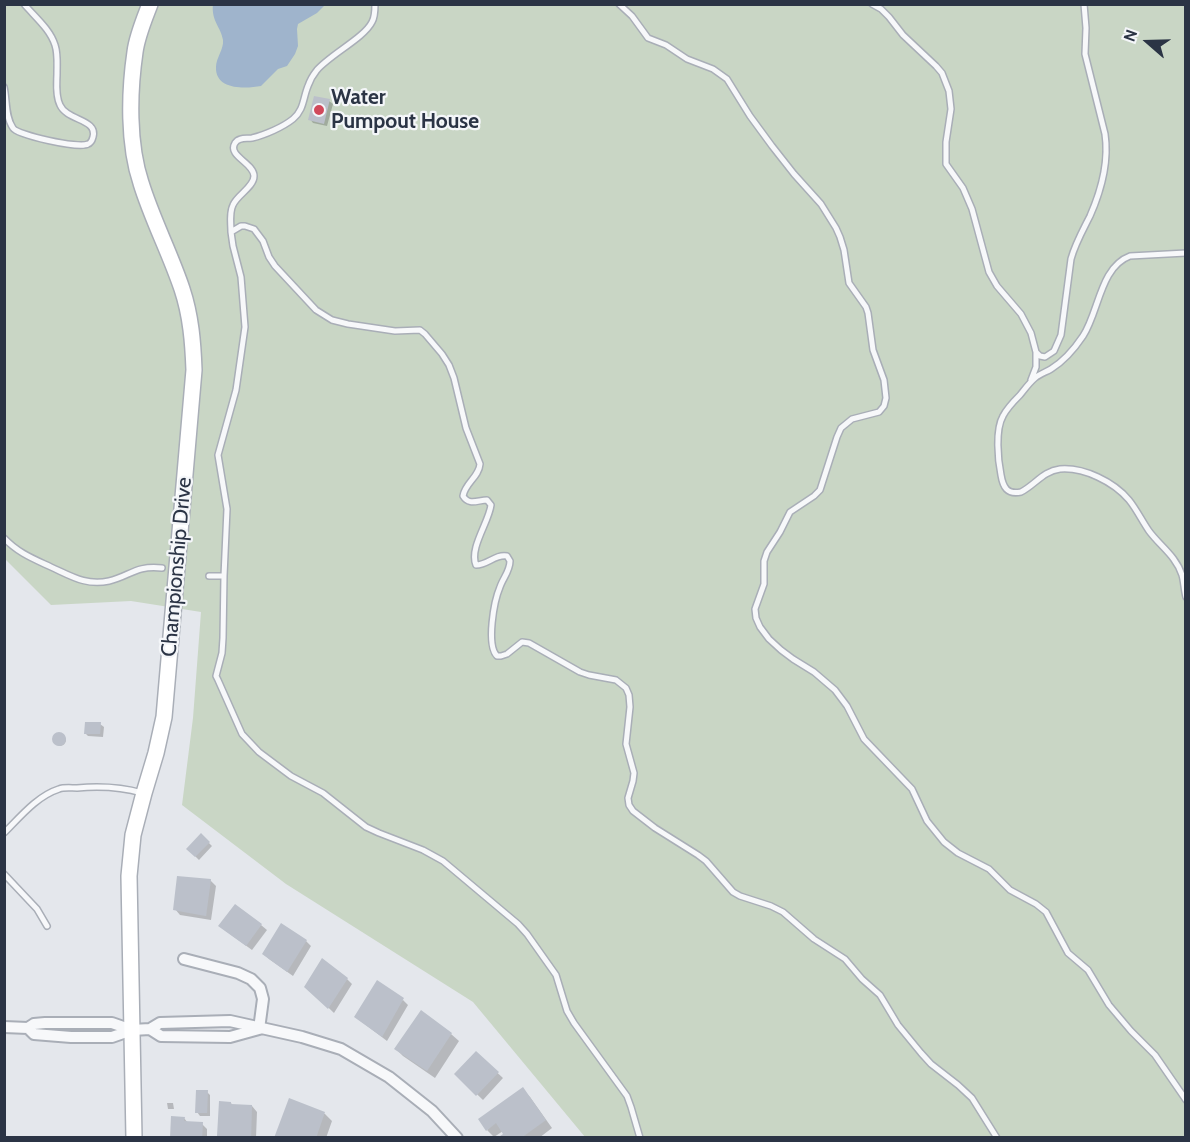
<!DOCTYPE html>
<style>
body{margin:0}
#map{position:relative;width:1190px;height:1142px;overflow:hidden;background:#e4e7ec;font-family:Cabin,sans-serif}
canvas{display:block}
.frame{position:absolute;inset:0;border:6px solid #2b3445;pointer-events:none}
.north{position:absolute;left:1118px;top:12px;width:60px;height:60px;-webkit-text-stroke:4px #f4f6f9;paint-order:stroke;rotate:290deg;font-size:16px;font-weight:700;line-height:24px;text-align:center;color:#2b3445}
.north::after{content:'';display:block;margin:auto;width:21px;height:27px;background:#2b3445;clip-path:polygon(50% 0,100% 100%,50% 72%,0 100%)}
</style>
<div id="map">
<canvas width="1190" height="1142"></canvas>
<div class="frame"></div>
<div class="north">N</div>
</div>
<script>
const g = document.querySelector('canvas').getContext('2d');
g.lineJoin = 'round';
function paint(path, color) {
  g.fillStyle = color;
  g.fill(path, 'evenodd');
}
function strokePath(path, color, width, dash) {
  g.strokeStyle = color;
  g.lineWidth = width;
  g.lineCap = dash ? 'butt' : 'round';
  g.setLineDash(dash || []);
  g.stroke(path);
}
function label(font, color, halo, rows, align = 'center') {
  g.font = font + ' Cabin,sans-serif';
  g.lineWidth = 4.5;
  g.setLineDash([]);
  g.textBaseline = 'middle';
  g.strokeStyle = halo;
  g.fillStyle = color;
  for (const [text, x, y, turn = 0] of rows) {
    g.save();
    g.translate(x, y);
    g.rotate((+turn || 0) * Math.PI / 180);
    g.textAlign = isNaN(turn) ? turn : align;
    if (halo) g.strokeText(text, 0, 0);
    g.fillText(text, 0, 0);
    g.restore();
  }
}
paint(new Path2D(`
 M5,5H1185V1137H585L473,1002L286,884L182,805L193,718L201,612L131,601L51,605L5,559Z`), '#c9d6c5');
paint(new Path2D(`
 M213,4H325V5L317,13L298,24L297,29L298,46L295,54L287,66L278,69L261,86C245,89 215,90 216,67C216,58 224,49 223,40C221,27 211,21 213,4Z`), '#9fb4cc');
paint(new Path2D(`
 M329,101L333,104L327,126L313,123L310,119Z
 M100,724L104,727L103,737L88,736L85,733Z
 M54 740a6 6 0 1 1 12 0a6 6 0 1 1-12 0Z
 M201,835L212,846L199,860L188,849Z
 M210,880L216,886L211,920L180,915L175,909Z
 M261,925L267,930L252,950L226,931Z
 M306,941L311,946L293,976L269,959L264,954Z
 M347,979L352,984L334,1013L306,986Z
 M403,1000L408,1005L387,1041L362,1022Z
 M451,1034L459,1041L435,1078L403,1056L396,1049Z
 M476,1053L503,1078L483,1100L456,1074Z
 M522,1089L530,1097L552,1128L539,1138H500L505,1134L503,1131L494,1137L487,1130Z
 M207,1092L210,1095V1116H200L197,1112Z
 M290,1100L325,1114L332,1121L326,1138H275Z
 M167,1103H173L174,1109H168Z
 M231,1103L233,1106H252L257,1112L256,1138H221L219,1135Z
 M184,1118L188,1123L202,1124L207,1129V1138H172Z`), '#0003');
paint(new Path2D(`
 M314,96L330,99L324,124L308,120Z
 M85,722H101L100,734H84Z
 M52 739a7 7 0 1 1 14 0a7 7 0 1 1-14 0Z
 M201,833L210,842L195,857L186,849Z
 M177,876L211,879L206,916L173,910Z
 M235,904L262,924L246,946L218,926Z
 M281,923L307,940L287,972L262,954Z
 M322,958L348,978L328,1009L304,987Z
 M377,980L404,998L382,1037L354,1017Z
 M421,1010L452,1033L427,1071L394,1049Z
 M476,1051L499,1072L476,1096L454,1074Z
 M523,1087L546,1120L521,1138H497L503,1134L496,1123L486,1131L478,1119Z
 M196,1090H208L207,1113H195Z
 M289,1098L325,1112L316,1138H274Z
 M219,1101L231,1102V1104L252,1105L251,1138L217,1136Z
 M171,1116L185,1117L184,1121L203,1122L202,1138H170Z`), '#bbc0ca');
const lane = new Path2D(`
 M375,4C375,10 375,17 372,22C364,38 331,54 317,70C313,75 310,80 308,86C303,98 304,110 293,119C283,127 265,135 252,138C246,139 239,137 235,143C227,156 254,163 254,176C254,187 237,195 233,205C229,213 231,223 231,232L241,226H245L254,229L263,241L269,257L275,266L316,310L332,320L348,324L395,331L420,330L425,334L442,354L449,365L454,378L466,428L480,464C479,477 465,483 463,496C469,506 478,500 487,500L491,505C489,522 469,548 476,565C488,565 495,554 507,556L510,561C510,571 503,578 500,587C494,601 486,645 497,656H501L507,654L522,642L529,643L580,672L589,675L616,680L626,688L629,695L630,707L626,744L634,773L633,781L628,798L629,805L633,811L655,828L698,855L706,861L733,892L740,896L771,906L783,912L814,939L845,959L862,979L880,995L898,1025L921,1053L931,1064L958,1085L972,1098L997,1138
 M619,4L632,16L648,38L666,45L687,59L713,69L727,79L750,116L772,146L794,174L821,204L836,228L840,237L844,250L849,283L866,307L868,313L873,350L884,380L886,398L884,406L879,412L852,419L841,428L837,437L820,490L814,496L790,512L780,532L767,552L764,561V584L755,609L756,618L760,627L769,639L781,650L793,659L814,672L835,690L847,706L864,739L912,789L927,821L944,842L958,853L989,869L1010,890L1036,904L1046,912L1068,953L1088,970L1109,1005L1131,1031L1155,1055L1186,1100
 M872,4L881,9L889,17L903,35L936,66L942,73L949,91L951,109L946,142V164L963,188L972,209L989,272L997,286L1021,314L1031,333L1036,352L1040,356L1045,357L1054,351L1061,335L1071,259C1075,244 1083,230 1090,216C1101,191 1109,161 1105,134L1085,54L1086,28L1084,4
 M4,87C7,99 5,117 13,128C17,135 79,149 88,144C91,143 92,141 93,137C98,119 67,121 60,105C55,95 57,82 57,73C57,63 58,54 55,45C50,29 35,17 24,4
 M231,232L233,246L241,277L245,327L236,390L218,455L227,509L224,576L223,638L222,653L216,676L218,680L242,734L259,752L291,776L323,793L366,827L379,833L423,850L443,861L518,924L527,934L556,975L567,1011L574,1023L627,1096L631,1107L640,1138
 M1186,253L1130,256C1100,267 1099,312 1083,336C1075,348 1064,361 1051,369C1046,372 1040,374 1035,378C1029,383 1025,389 1020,395C1014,401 1007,408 1003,416C995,430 998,460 1001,475C1003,487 1007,495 1021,492C1035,485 1043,471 1060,469C1084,467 1114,482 1129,500C1137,510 1142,521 1149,531C1160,546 1176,556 1182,575C1184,582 1184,590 1186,597
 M1031,380L1036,367V352
 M4,538C18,553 34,559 51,567C71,576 86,586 109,581C130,576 136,565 162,568
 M209,576H224
 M4,833C20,817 37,796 59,789C64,787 71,788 77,788C100,786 121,787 142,793
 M4,874L37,909L47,926`);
const street = new Path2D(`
 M184,959L238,973L251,979L260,988L263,999L259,1029
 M4,1027L28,1028L34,1024L45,1023H112L132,1030
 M28,1028L34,1034L71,1037H112L132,1030L150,1029L160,1023L230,1021L302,1037L341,1049L389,1077L432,1111L457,1138
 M150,1029L161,1036L230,1037L259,1029`);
const secondary = new Path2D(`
 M134,1138L129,876L133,835L144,793L156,753L164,717L194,370C193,343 191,316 182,289C170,253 152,219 141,183C128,144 129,93 135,52C137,36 144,20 150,4`);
strokePath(lane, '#a9aeb7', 8);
strokePath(street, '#a9aeb7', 14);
strokePath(secondary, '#a9aeb7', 18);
strokePath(lane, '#f7f8fa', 5);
strokePath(street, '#f7f8fa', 10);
strokePath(secondary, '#fff', 15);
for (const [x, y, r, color] of [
 [319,110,6,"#d1495b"]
]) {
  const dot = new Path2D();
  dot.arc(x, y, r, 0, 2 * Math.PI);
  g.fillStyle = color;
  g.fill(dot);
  strokePath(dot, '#f4f6f9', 2);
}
label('bold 21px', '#2b3445', '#f4f6f9', [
 ["Water",331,98],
 ["Pumpout House",331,122]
], 'left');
label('21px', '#2b3445', '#f4f6f9', [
 ["Championship Drive",177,567,-85]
]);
</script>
